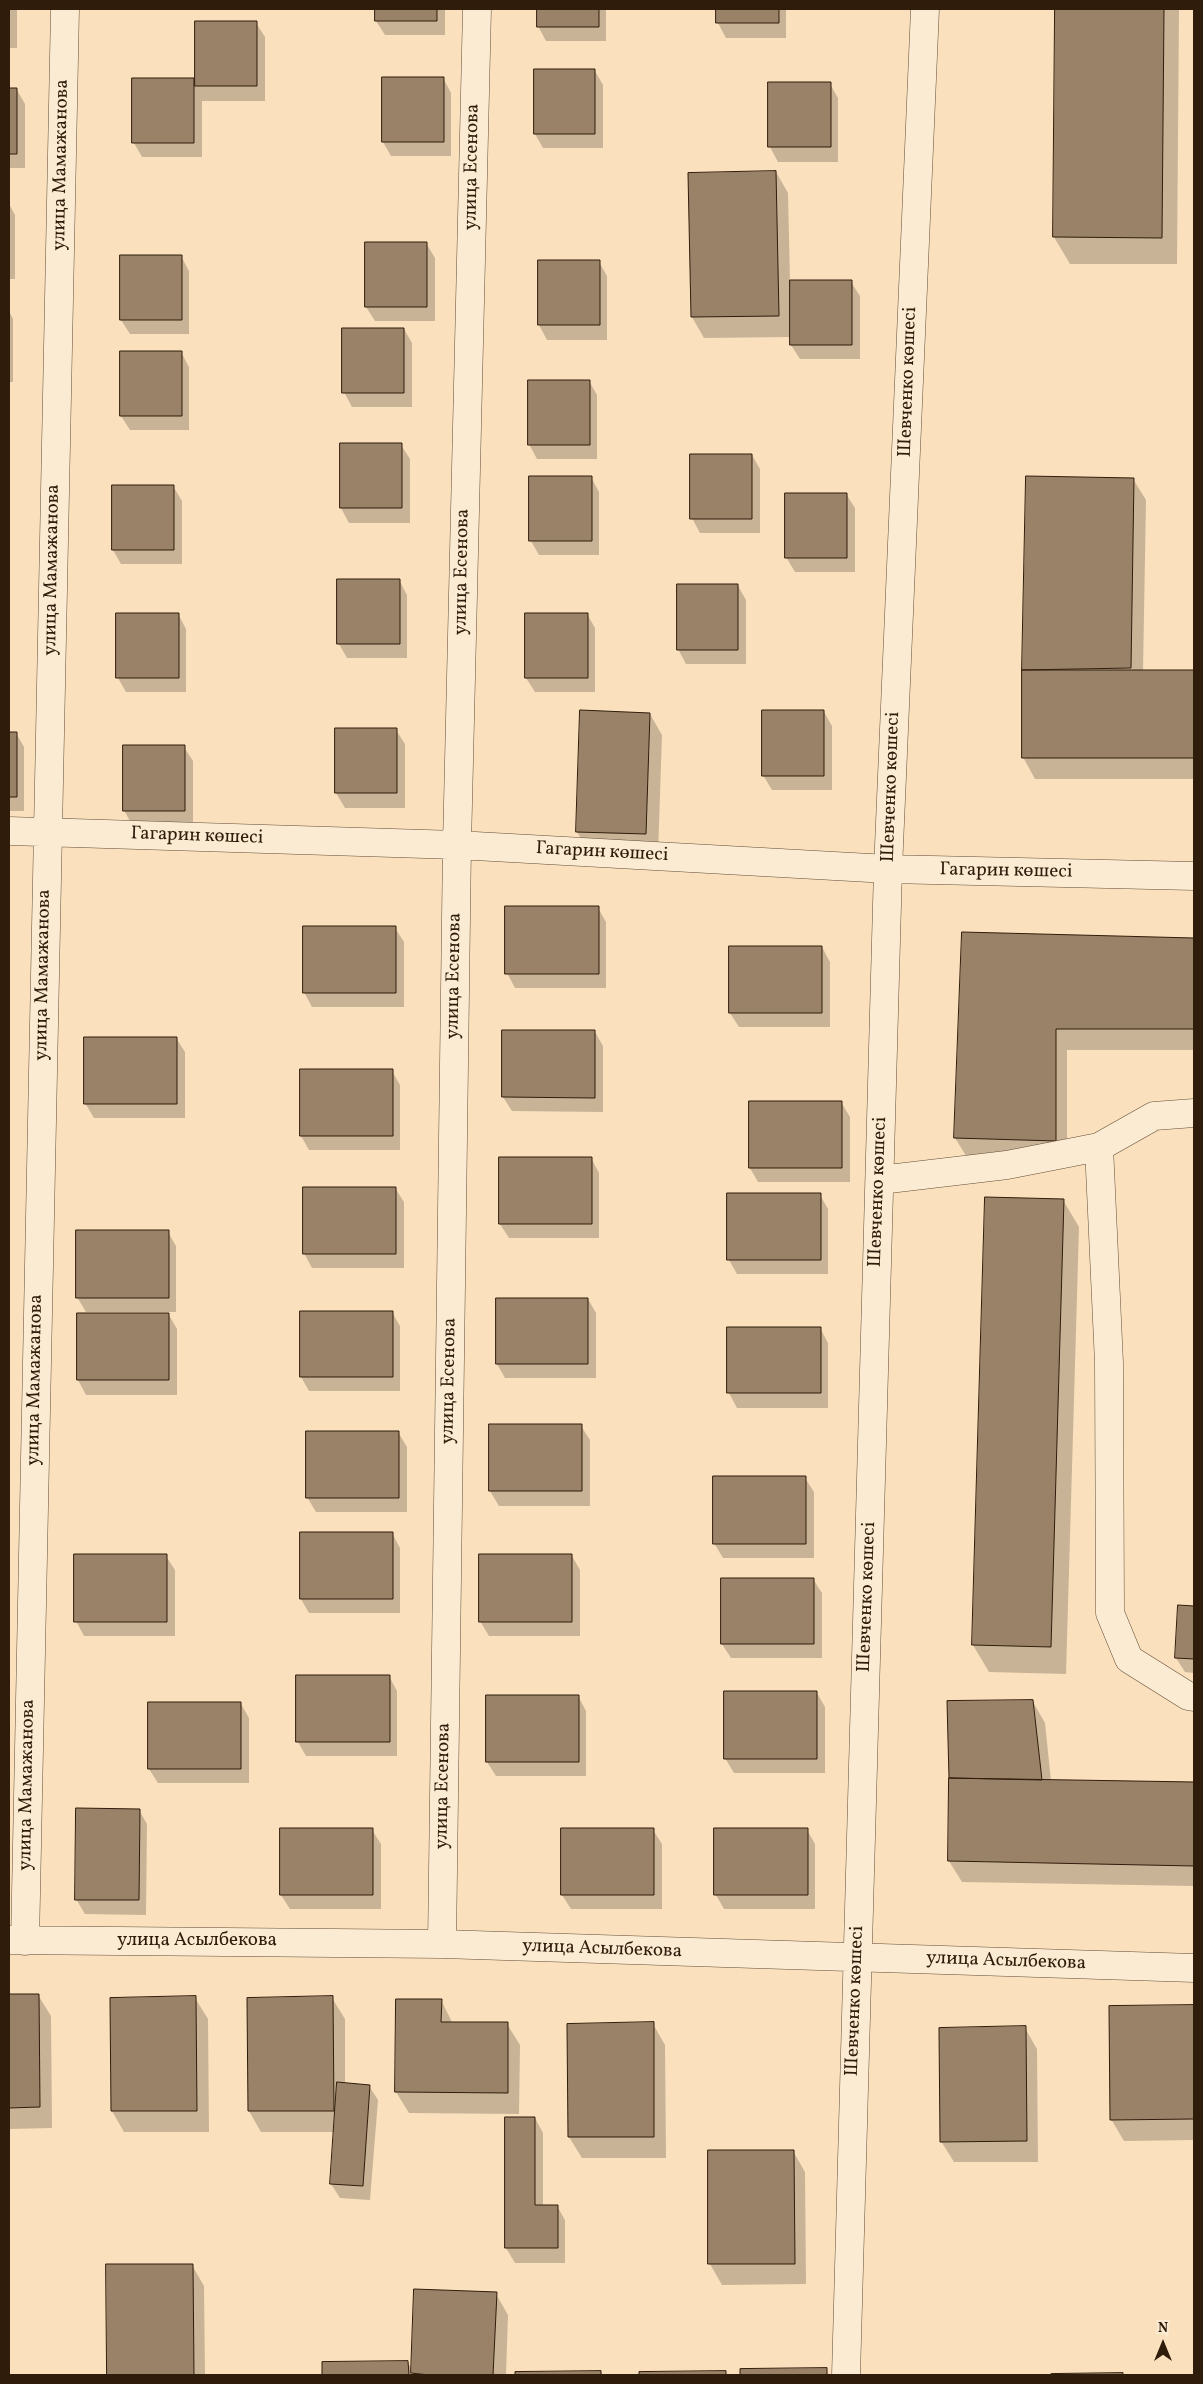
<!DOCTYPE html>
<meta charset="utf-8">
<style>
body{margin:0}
#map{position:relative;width:1203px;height:2384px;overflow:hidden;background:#fae0bc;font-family:Vollkorn,serif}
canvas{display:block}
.frame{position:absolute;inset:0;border:10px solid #301c0b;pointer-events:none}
.north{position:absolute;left:1138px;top:2319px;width:50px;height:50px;-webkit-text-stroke:4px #fcebd3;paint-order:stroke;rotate:0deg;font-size:14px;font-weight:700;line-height:20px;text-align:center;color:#301c0b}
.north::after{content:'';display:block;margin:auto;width:18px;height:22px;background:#301c0b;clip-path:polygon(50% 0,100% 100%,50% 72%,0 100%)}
</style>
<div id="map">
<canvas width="1203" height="2384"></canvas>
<div class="frame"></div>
<div class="north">N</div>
</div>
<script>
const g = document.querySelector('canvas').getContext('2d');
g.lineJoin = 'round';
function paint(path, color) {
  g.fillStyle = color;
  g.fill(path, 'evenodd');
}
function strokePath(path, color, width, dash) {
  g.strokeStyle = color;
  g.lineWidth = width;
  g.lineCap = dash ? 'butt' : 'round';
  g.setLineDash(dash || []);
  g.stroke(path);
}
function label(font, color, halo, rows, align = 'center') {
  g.font = font + ' Vollkorn,serif';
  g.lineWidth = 4.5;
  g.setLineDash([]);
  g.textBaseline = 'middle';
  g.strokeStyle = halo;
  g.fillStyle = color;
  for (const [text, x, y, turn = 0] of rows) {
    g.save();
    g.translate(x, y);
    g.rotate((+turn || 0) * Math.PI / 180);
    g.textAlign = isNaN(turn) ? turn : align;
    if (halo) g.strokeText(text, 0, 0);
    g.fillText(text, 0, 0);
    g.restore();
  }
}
paint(new Path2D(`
 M9,9H17V48H9Z
 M376,9H445V35H385L376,21Z
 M538,9H606V41H546L538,26Z
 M718,9H786V38H726L718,23Z
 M1056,9H1179L1177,264H1070L1054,237Z
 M256,23L265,37V101H202V157H142L134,143V79H196Z
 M535,71H595L603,85V148H543L535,134Z
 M443,78L451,93V156H391L383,142Z
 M770,84H830L838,98V162H778L770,147Z
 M9,90H17L25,104V168H9Z
 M776,172L788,193L790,282H851L860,296V359H800L791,345V337L704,338L692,317Z
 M9,204L15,215V279H9Z
 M426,243L435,258V321H375L366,307Z
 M181,256L189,271V334H130L121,320Z
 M539,262H599L607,276V340H547L539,325Z
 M9,311L13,319V382H9Z
 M404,329L412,343V407H352L344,392Z
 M181,352L189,367V430H130L121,416Z
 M589,381L597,395V459H537L529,444Z
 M341,445H401L410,459V523H349L341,508Z
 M752,455L760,469V533H700L692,518Z
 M591,477L599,492V555H539L531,541Z
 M1027,477L1133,479L1146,500L1143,671H1194V779H1035L1023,757Z
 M173,486L182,501V564H121L113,550Z
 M846,494L855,508V572H795L786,557Z
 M399,580L407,595V658H347L339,644Z
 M738,586L746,600V664H686L678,649Z
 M178,614L186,629V692H126L118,678Z
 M587,614L595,628V692H535L526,678Z
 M581,712L650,714L662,735L658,855L590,853L577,832Z
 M824,712L832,726V790H772L763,775Z
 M336,730H396L405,744V808H345L336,793Z
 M9,733H16L24,747V811H9Z
 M184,747L193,761V825H132L124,810Z
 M598,908L606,922V988H515L507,973Z
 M395,928L404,942V1007H312L304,992Z
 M963,933L1194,939V1050H1067V1162L968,1159L955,1138Z
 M822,947L830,962V1027H739L730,1013Z
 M595,1032L603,1046V1112L512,1111L503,1097Z
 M176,1038L185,1052V1118H94L85,1103Z
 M392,1071L400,1085V1150H309L301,1136Z
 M841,1102L850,1117V1182H758L750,1168Z
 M591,1158L599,1173V1238H509L500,1224Z
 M395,1188L404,1202V1268H312L304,1253Z
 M820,1195L828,1209V1274H737L729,1260Z
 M1063,1200L1079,1227L1066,1674L989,1672L973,1645Z
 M168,1232L176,1246V1312H86L77,1297Z
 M588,1299L596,1313V1378H505L497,1364Z
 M392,1312L400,1326V1391H309L301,1377Z
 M78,1315H169L177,1329V1395H86L78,1380Z
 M729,1328H820L828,1343V1408H737L729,1393Z
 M490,1426H581L590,1440V1506H499L490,1491Z
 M398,1432L407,1447V1512H316L307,1497Z
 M805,1478L814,1492V1558H723L714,1543Z
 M392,1533L400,1548V1613H309L301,1599Z
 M166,1556L175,1570V1636H84L76,1621Z
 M572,1556L580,1570V1636H489L480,1621Z
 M813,1579L822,1593V1658H731L722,1644Z
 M1180,1606L1194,1607V1673L1185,1672L1176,1658Z
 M389,1676L397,1691V1756H306L298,1742Z
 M817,1693L825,1707V1773H734L725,1758Z
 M578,1696L586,1711V1776H496L487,1762Z
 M1033,1702L1045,1723L1051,1781L1194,1784V1886L962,1882L949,1861L951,1779Z
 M241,1704L249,1718V1783H158L149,1769Z
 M139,1810L147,1824L146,1915L85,1914L76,1899Z
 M372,1830L381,1844V1909H290L281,1895Z
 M653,1830L662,1844V1909H571L562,1895Z
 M807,1830L815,1844V1909H724L716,1895Z
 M9,1995H38L51,2016L52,2128L9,2129Z
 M195,1998L208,2019L209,2132H124L112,2111L111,1999Z
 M332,1998L345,2019V2084L369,2086L378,2100L370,2200L340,2198L331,2184L335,2132H261L249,2111L248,1999Z
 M441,2000L453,2024H507L520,2045L519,2114L409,2113L396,2092Z
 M1194,2006V2140L1124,2141L1111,2119L1110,2007Z
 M653,2024L665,2045L666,2158H582L569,2137L568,2025Z
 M1025,2028L1037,2049L1038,2162H954L941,2141Z
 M507,2118H535L543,2133V2206H557L565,2220V2263H515L506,2248Z
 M793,2151L805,2172L806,2284L722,2285L710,2264Z
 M107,2265H192L204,2286L205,2375H108Z
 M496,2294L508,2315L506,2375H323V2363H408L413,2371Z
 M742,2370H826L829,2375H742Z
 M601,2372L602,2375H516V2373Z
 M725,2372L727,2375H640V2373Z
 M1122,2374V2375H1053Z`), '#0003');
const building = new Path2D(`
 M375,9H437V21H375Z
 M537,9H599V27H537Z
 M716,9H779V23H716Z
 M1055,9H1164L1162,238L1053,237Z
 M195,21H257V86H195Z
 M534,69H595V134H534Z
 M382,77H444V142H382Z
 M132,78H194V143H132Z
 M768,82H831V147H768Z
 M9,88H17V154H9Z
 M776,171L779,316L691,317L688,173Z
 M365,242H427V307H365Z
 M120,255H182V320H120Z
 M538,260H600V325H538Z
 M790,280H852V345H790Z
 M342,328H404V393H342Z
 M120,351H182V416H120Z
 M528,380H590V445H528Z
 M340,443H402V508H340Z
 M690,454H752V519H690Z
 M529,476H592V541H529Z
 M1026,476L1134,478L1131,668L1022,670Z
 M112,485H174V550H112Z
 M785,493H847V558H785Z
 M337,579H400V644H337Z
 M677,584H738V650H677Z
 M116,613H179V678H116Z
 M525,613H588V678H525Z
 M1022,670H1194V758H1022Z
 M580,710L650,713L646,834L576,832Z
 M762,710H824V776H762Z
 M335,728H397V793H335Z
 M9,732H17V797H9Z
 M123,745H185V811H123Z
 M505,906H599V974H505Z
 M303,926H396V993H303Z
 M962,932L1194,938V1029H1056V1141L954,1138Z
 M729,946H822V1013H729Z
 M502,1030H595V1098L502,1097Z
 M84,1037H177V1104H84Z
 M300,1069H393V1136H300Z
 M749,1101H842V1168H749Z
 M499,1157H592V1224H499Z
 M303,1187H396V1254H303Z
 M727,1193H821V1260H727Z
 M985,1197L1064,1199L1051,1647L972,1645Z
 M76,1230H169V1298H76Z
 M496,1298H588V1364H496Z
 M300,1311H393V1377H300Z
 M77,1313H169V1380H77Z
 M727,1327H821V1393H727Z
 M489,1424H582V1491H489Z
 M306,1431H399V1498H306Z
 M713,1476H806V1544H713Z
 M300,1532H393V1599H300Z
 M74,1554H167V1622H74Z
 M479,1554H572V1622H479Z
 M721,1578H814V1644H721Z
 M1178,1605L1194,1606V1659L1175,1658Z
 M296,1675H390V1742H296Z
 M724,1691H817V1759H724Z
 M486,1695H579V1762H486Z
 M1033,1700L1042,1780L949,1778L947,1701Z
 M148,1702H241V1769H148Z
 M949,1778L1194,1782V1866L948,1861Z
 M76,1808L140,1809L139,1900H75Z
 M280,1828H373V1895H280Z
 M561,1828H654V1895H561Z
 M714,1828H808V1895H714Z
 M9,1994H39L40,2107L9,2108Z
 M196,1996L197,2111H111L110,1998Z
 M333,1996L334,2111H248L247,1998Z
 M396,1999H442L441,2022H508V2093L395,2092Z
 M1194,2005V2119L1110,2120L1109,2006Z
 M654,2022V2137H568L567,2024Z
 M1026,2026L1027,2141L940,2142L939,2028Z
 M337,2082L370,2085L363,2186L330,2184Z
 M505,2117H535V2205H558V2248H505Z
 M708,2150H794L795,2264H708Z
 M106,2264H193L194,2375H107Z
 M414,2289L497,2292L493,2375H429L411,2373Z
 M408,2361L409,2375H322V2362Z
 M827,2368V2375H740V2369Z
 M601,2371V2375H515V2372Z
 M726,2371V2375H639V2372Z
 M1123,2373V2375H1051V2374Z`);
paint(building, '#998267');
strokePath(building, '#301c0b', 1);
const minor = new Path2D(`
 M9,831L457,845L888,869L1194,876
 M1099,1147L1109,1363L1110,1613L1129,1659L1188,1696L1194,1697
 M880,1180L1007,1165L1099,1147L1154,1116L1194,1113
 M9,1940L442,1944L1194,1968
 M25,1941L65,9
 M442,1944L457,845L477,9
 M846,2375L888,869L925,9`);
strokePath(minor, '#624d37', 29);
strokePath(minor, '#fcebd3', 28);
label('19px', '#301c0b', '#fcebd3', [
 ["улица Мамажанова",62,165,-89],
 ["улица Есенова",473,167,-89],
 ["Шевченко көшесі",909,382,-88],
 ["улица Мамажанова",53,570,-89],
 ["улица Есенова",463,572,-89],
 ["Шевченко көшесі",892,787,-88],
 ["Гагарин көшесі",197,837,2],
 ["Гагарин көшесі",602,853,3],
 ["Гагарин көшесі",1006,872,1],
 ["улица Мамажанова",44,975,-89],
 ["улица Есенова",455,976,-89],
 ["Шевченко көшесі",879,1192,-88],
 ["улица Мамажанова",36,1380,-89],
 ["улица Есенова",450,1381,-89],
 ["Шевченко көшесі",868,1597,-88],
 ["улица Мамажанова",28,1785,-89],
 ["улица Есенова",444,1786,-89],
 ["улица Асылбекова",197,1942],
 ["улица Асылбекова",602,1950,2],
 ["улица Асылбекова",1006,1962,2],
 ["Шевченко көшесі",856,2001,-88]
]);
</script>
